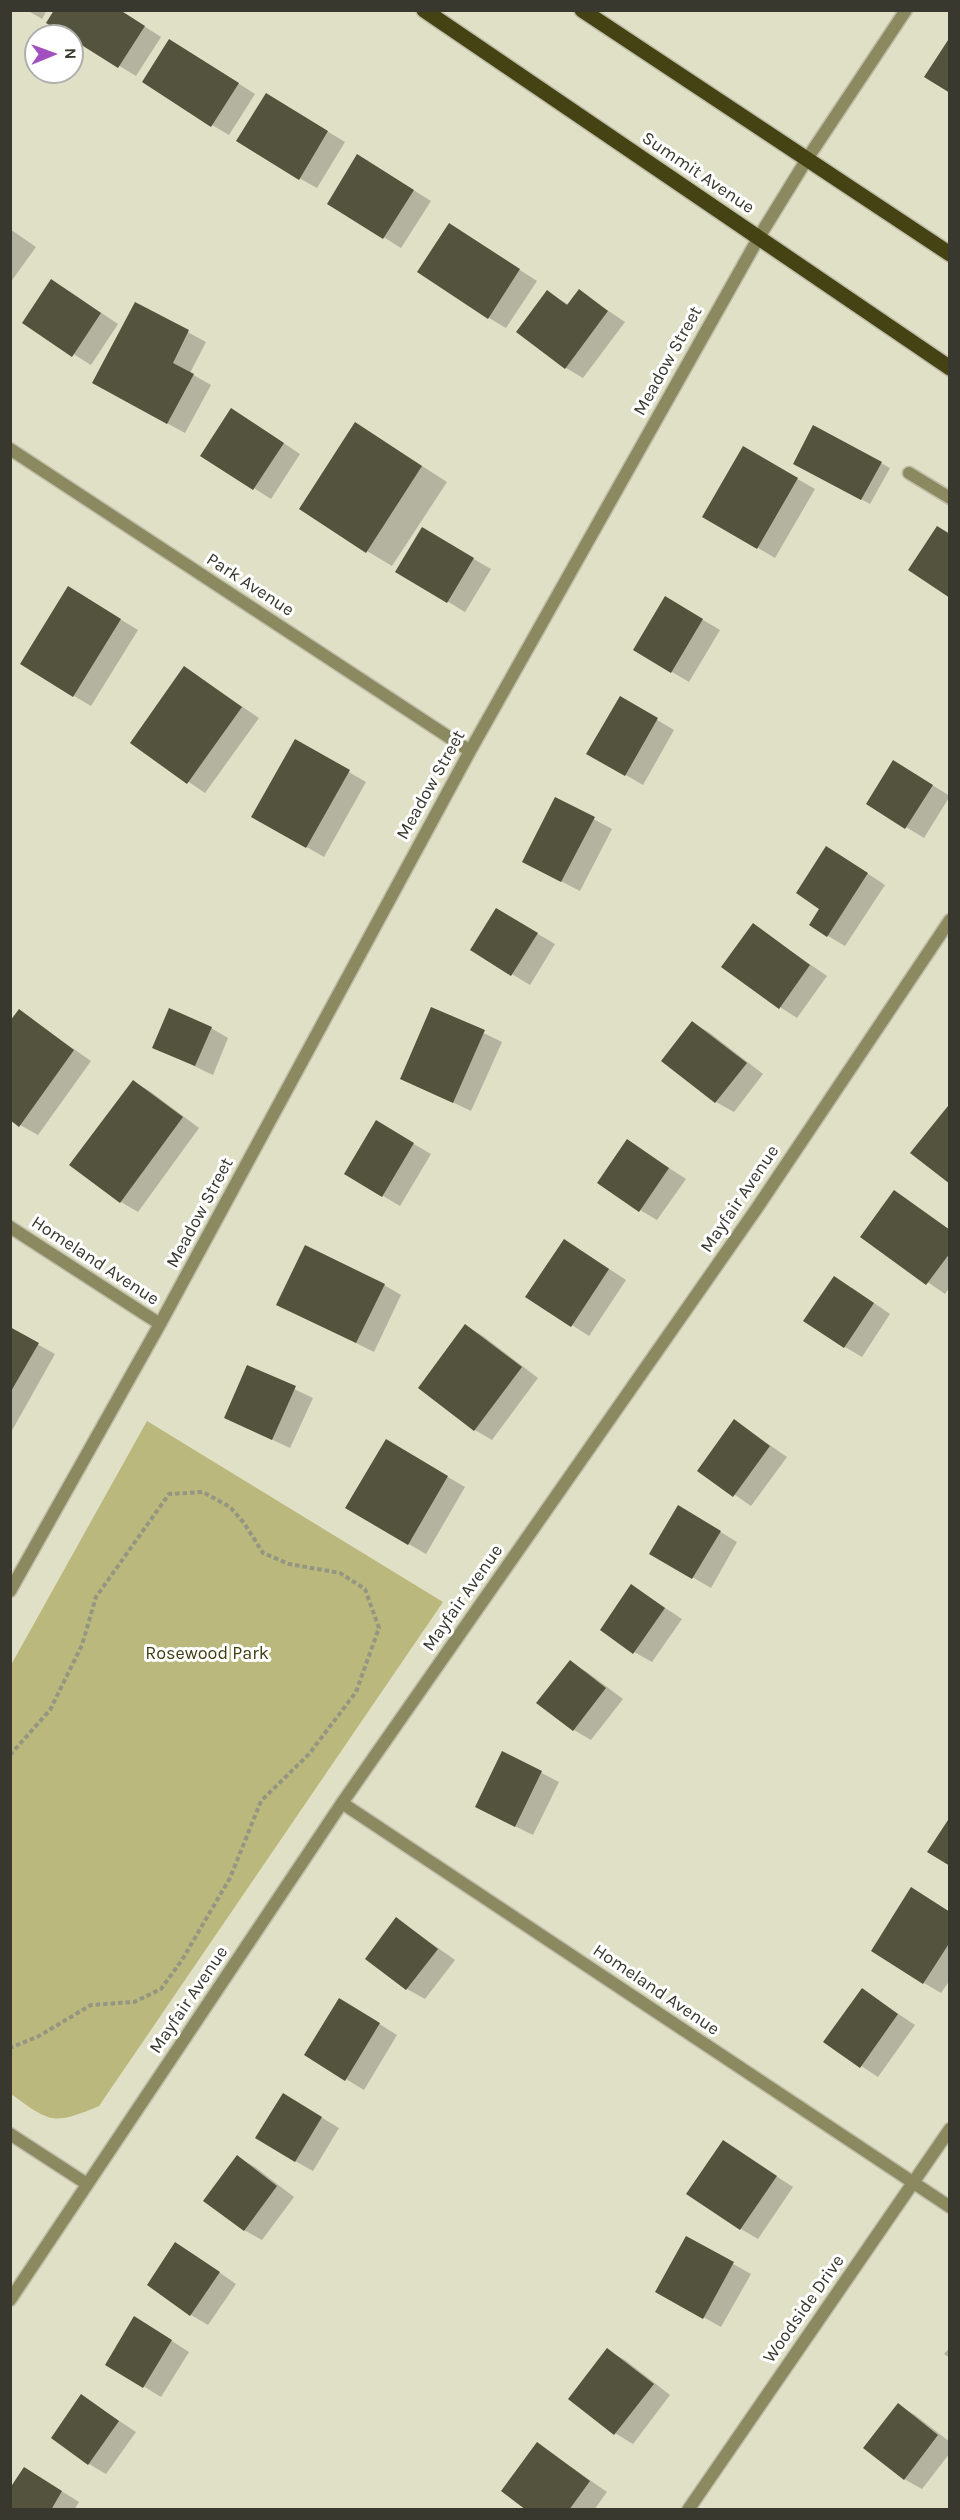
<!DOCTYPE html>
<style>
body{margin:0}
#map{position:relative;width:960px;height:2520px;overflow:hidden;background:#e0e0c7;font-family:Karla,sans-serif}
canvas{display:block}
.frame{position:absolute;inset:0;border:12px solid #38382e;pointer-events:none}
.north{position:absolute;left:24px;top:24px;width:60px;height:60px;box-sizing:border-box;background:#fff;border:2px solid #afafab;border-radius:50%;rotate:89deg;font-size:16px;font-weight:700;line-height:24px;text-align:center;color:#38382e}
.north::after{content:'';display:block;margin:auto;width:21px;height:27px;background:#a250bf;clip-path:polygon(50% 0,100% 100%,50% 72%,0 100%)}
</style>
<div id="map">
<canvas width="960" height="2520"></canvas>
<div class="frame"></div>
<div class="north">N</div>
</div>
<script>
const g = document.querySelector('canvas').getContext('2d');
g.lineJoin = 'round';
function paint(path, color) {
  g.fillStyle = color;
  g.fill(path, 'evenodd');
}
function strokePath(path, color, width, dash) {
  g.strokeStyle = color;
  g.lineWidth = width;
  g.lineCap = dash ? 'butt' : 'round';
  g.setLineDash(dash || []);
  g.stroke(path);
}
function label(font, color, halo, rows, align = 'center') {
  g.font = font + ' Karla,sans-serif';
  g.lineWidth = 6;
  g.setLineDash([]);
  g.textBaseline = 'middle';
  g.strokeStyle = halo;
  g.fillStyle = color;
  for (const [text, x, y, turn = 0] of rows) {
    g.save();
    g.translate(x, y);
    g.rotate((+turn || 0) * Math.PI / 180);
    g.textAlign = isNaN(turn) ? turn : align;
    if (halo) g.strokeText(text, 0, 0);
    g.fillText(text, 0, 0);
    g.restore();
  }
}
paint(new Path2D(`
 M147,1421L443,1602L99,2106C52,2126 50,2122 11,2094V1665Z`), '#bab87c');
paint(new Path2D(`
 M27,10H47L42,19Z
 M119,10L161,37L136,76L70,36Z
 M187,51L255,94L229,135L212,125Z
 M284,105L345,142L317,188L299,178Z
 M375,166L431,201L401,248L329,203Z
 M450,225L537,281L506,328L489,318Z
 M10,229L36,247L10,283Z
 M69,291L118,324L91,365L24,323Z
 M579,291L625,322L583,378L566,368L547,292L569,305Z
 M136,304L206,342L190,373L211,385L185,433L111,393Z
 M249,420L300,454L271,499L202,455Z
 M814,427L890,468L870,504L795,463Z
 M380,439L447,482L392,566L367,551Z
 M743,448L815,489L775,558L704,516Z
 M422,529L491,569L465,612L397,571Z
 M85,598L138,630L91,706L74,696Z
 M666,598L720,630L689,682L635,650Z
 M185,668L259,718L205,793L132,743Z
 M621,698L674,730L643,785L588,753Z
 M295,741L366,782L324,857L253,816Z
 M911,772L950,796L924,838L868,804Z
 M556,799L612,829L580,891L541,871Z
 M844,858L885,885L845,946L828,936L821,908Z
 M497,910L555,944L530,985L472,950Z
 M753,925L827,976L797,1018L780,1007Z
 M432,1008L502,1042L471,1111L402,1078Z
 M19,1011L91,1061L38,1135L20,1125Z
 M693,1023L710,1033L763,1074L734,1112L716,1102L663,1061Z
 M211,1028L228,1038L213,1075L154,1047Z
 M134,1082L151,1092L199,1128L138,1212L121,1202Z
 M376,1122L431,1154L400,1206L346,1174Z
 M627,1141L686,1179L657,1220L640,1210Z
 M894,1192L950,1230V1287L945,1294L862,1237Z
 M582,1251L626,1280L589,1336L527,1296Z
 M384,1285L401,1295L374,1352L278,1304Z
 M852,1288L890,1314L862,1357L845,1347Z
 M466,1326L483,1336L538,1378L492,1440L475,1430Z
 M10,1329L55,1354L10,1434Z
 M248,1367L313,1398L290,1448L226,1418Z
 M735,1421L787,1457L751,1506L699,1470Z
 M386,1441L465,1487L426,1554L347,1508Z
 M696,1517L737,1542L711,1588L651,1553Z
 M632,1586L682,1619L652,1662L634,1652Z
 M570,1662L587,1672L623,1699L591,1740L574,1730Z
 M503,1753L559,1782L533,1835L494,1816Z
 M950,1912V1980L941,1993L924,1983Z
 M397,1919L455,1960L425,1999L407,1989L367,1959Z
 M862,1990L915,2025L878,2077L825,2042Z
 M357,2010L397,2035L364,2090L306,2055Z
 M301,2105L339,2128L313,2171L295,2161Z
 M724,2142L793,2187L758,2239L741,2229Z
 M237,2157L255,2167L294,2197L262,2240L244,2230Z
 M687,2238L751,2274L721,2327L657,2291Z
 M193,2254L236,2284L208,2325L191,2315Z
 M152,2328L189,2352L161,2397L107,2364Z
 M950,2347V2358L944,2354Z
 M607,2350L625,2360L670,2395L633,2444L615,2433Z
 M82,2396L136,2432L106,2474L89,2464Z
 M898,2405L915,2415L950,2442V2453L922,2489L904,2479Z
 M538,2444L607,2492L594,2510H529Z
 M42,2479L79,2502L74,2510H10Z`), '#0003');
paint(new Path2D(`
 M54,10H120L145,26L118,68L72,39V36H68L46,23Z
 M950,37V93L924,77Z
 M169,39L239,83L211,127L142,82Z
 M266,93L328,131L299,180L236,141Z
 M357,154L414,190L383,239L327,204Z
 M449,223L520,269L488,319L417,272Z
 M51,279L101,313L72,357L22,323Z
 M579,289L608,311L565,369L516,332L547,290L567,305Z
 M135,302L189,330L173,363L194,374L167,424L92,383Z
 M231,408L284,443L253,490L200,456Z
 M355,422L422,466L366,553L299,509Z
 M813,425L882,462L861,500L793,464Z
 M743,446L798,478L757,549L702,517Z
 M937,526L950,534V598L908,570Z
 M422,527L474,558L447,603L395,572Z
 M68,586L121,619L73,697L20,664Z
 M665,596L703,619L671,673L633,650Z
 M184,666L242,707L187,784L130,743Z
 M620,696L658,718L625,776L586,754Z
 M295,739L350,770L306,848L251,817Z
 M893,760L933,785L905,829L866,804Z
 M555,797L595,817L561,882L522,862Z
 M826,846L868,873L827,937L809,925L819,909L796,893Z
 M496,908L538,933L511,976L470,950Z
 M753,923L810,965L779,1009L721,967Z
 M431,1007L485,1030L453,1103L400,1079Z
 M169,1008L212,1027L195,1066L152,1048Z
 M19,1009L74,1050L19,1127L10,1120V1021Z
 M692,1021L747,1063L715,1103L661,1061Z
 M133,1080L183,1117L120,1203L69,1165Z
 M948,1106L950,1108V1184L910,1153Z
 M376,1120L414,1143L382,1197L344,1174Z
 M627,1139L669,1168L639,1212L597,1183Z
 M894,1190L950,1230V1253L926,1285L860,1237Z
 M564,1239L609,1269L571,1327L525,1297Z
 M305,1245L385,1284L356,1343L276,1305Z
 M834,1276L874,1303L844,1348L803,1321Z
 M465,1324L522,1367L474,1431L418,1388Z
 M10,1327L39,1343L10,1393Z
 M247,1365L296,1386L272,1440L224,1418Z
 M734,1419L770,1446L733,1497L697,1471Z
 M386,1439L448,1476L408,1545L345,1508Z
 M678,1505L721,1531L692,1579L649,1554Z
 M631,1584L665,1608L633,1654L600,1630Z
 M570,1660L606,1688L573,1731L536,1703Z
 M502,1751L542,1771L515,1827L475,1807Z
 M950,1817V1866L927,1852Z
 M911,1887L950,1912V1942L923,1984L871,1951Z
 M396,1917L438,1949L406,1990L365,1959Z
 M862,1988L898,2014L860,2068L823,2042Z
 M339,1998L380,2023L345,2081L304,2055Z
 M283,2093L322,2117L295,2162L255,2138Z
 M723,2140L777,2176L740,2230L686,2194Z
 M237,2155L277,2186L244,2231L203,2201Z
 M686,2236L734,2262L703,2319L655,2292Z
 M175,2242L220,2272L190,2316L147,2285Z
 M134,2316L172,2340L143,2388L105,2365Z
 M607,2348L654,2384L614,2435L568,2399Z
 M81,2394L119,2421L88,2465L51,2438Z
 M898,2403L938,2435L904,2480L863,2448Z
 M537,2442L590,2481L569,2510H526L501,2491Z
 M24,2467L62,2491L51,2510H10V2488Z`), '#54533e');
const service = new Path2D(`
 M909,473L950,498`);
const minor = new Path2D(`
 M10,449L470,751
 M10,1227L160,1324
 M10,1591L160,1324L470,751L759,237L807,159L906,10
 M342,1803L950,2207
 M10,2134L87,2184
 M10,2300L342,1803L757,1208L950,920
 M688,2510L950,2129`);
const primary = new Path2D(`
 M424,10L950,368
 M582,10L950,254`);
strokePath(service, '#bebea8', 15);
strokePath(minor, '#bebea8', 15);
strokePath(primary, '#bebea8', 18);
strokePath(new Path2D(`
 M10,1755L50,1710L82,1645L96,1597L169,1494L203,1492L230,1507L244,1523L263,1553L289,1564L340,1573L365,1589L379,1628L356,1692L309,1754L261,1801L230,1878L182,1960L161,1989L134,2002L91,2005L39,2036L10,2048`), '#959583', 4, [4.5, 3]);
strokePath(service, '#8a8960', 12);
strokePath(minor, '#8a8960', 12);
strokePath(primary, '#454214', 15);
label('18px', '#38382e', '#fff', [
 ["Summit Avenue",698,173,34],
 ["Meadow Street",668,361,-61],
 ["Park Avenue",250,585,33],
 ["Meadow Street",431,785,-61],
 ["Mayfair Avenue",740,1199,-56],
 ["Meadow Street",200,1213,-62],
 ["Homeland Avenue",95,1261,33],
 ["Mayfair Avenue",463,1598,-55],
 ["Homeland Avenue",656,1990,34],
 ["Mayfair Avenue",189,2000,-56],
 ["Woodside Drive",804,2309,-55]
]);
label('18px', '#403e11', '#fff', [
 ["Rosewood Park",207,1654]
]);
</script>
